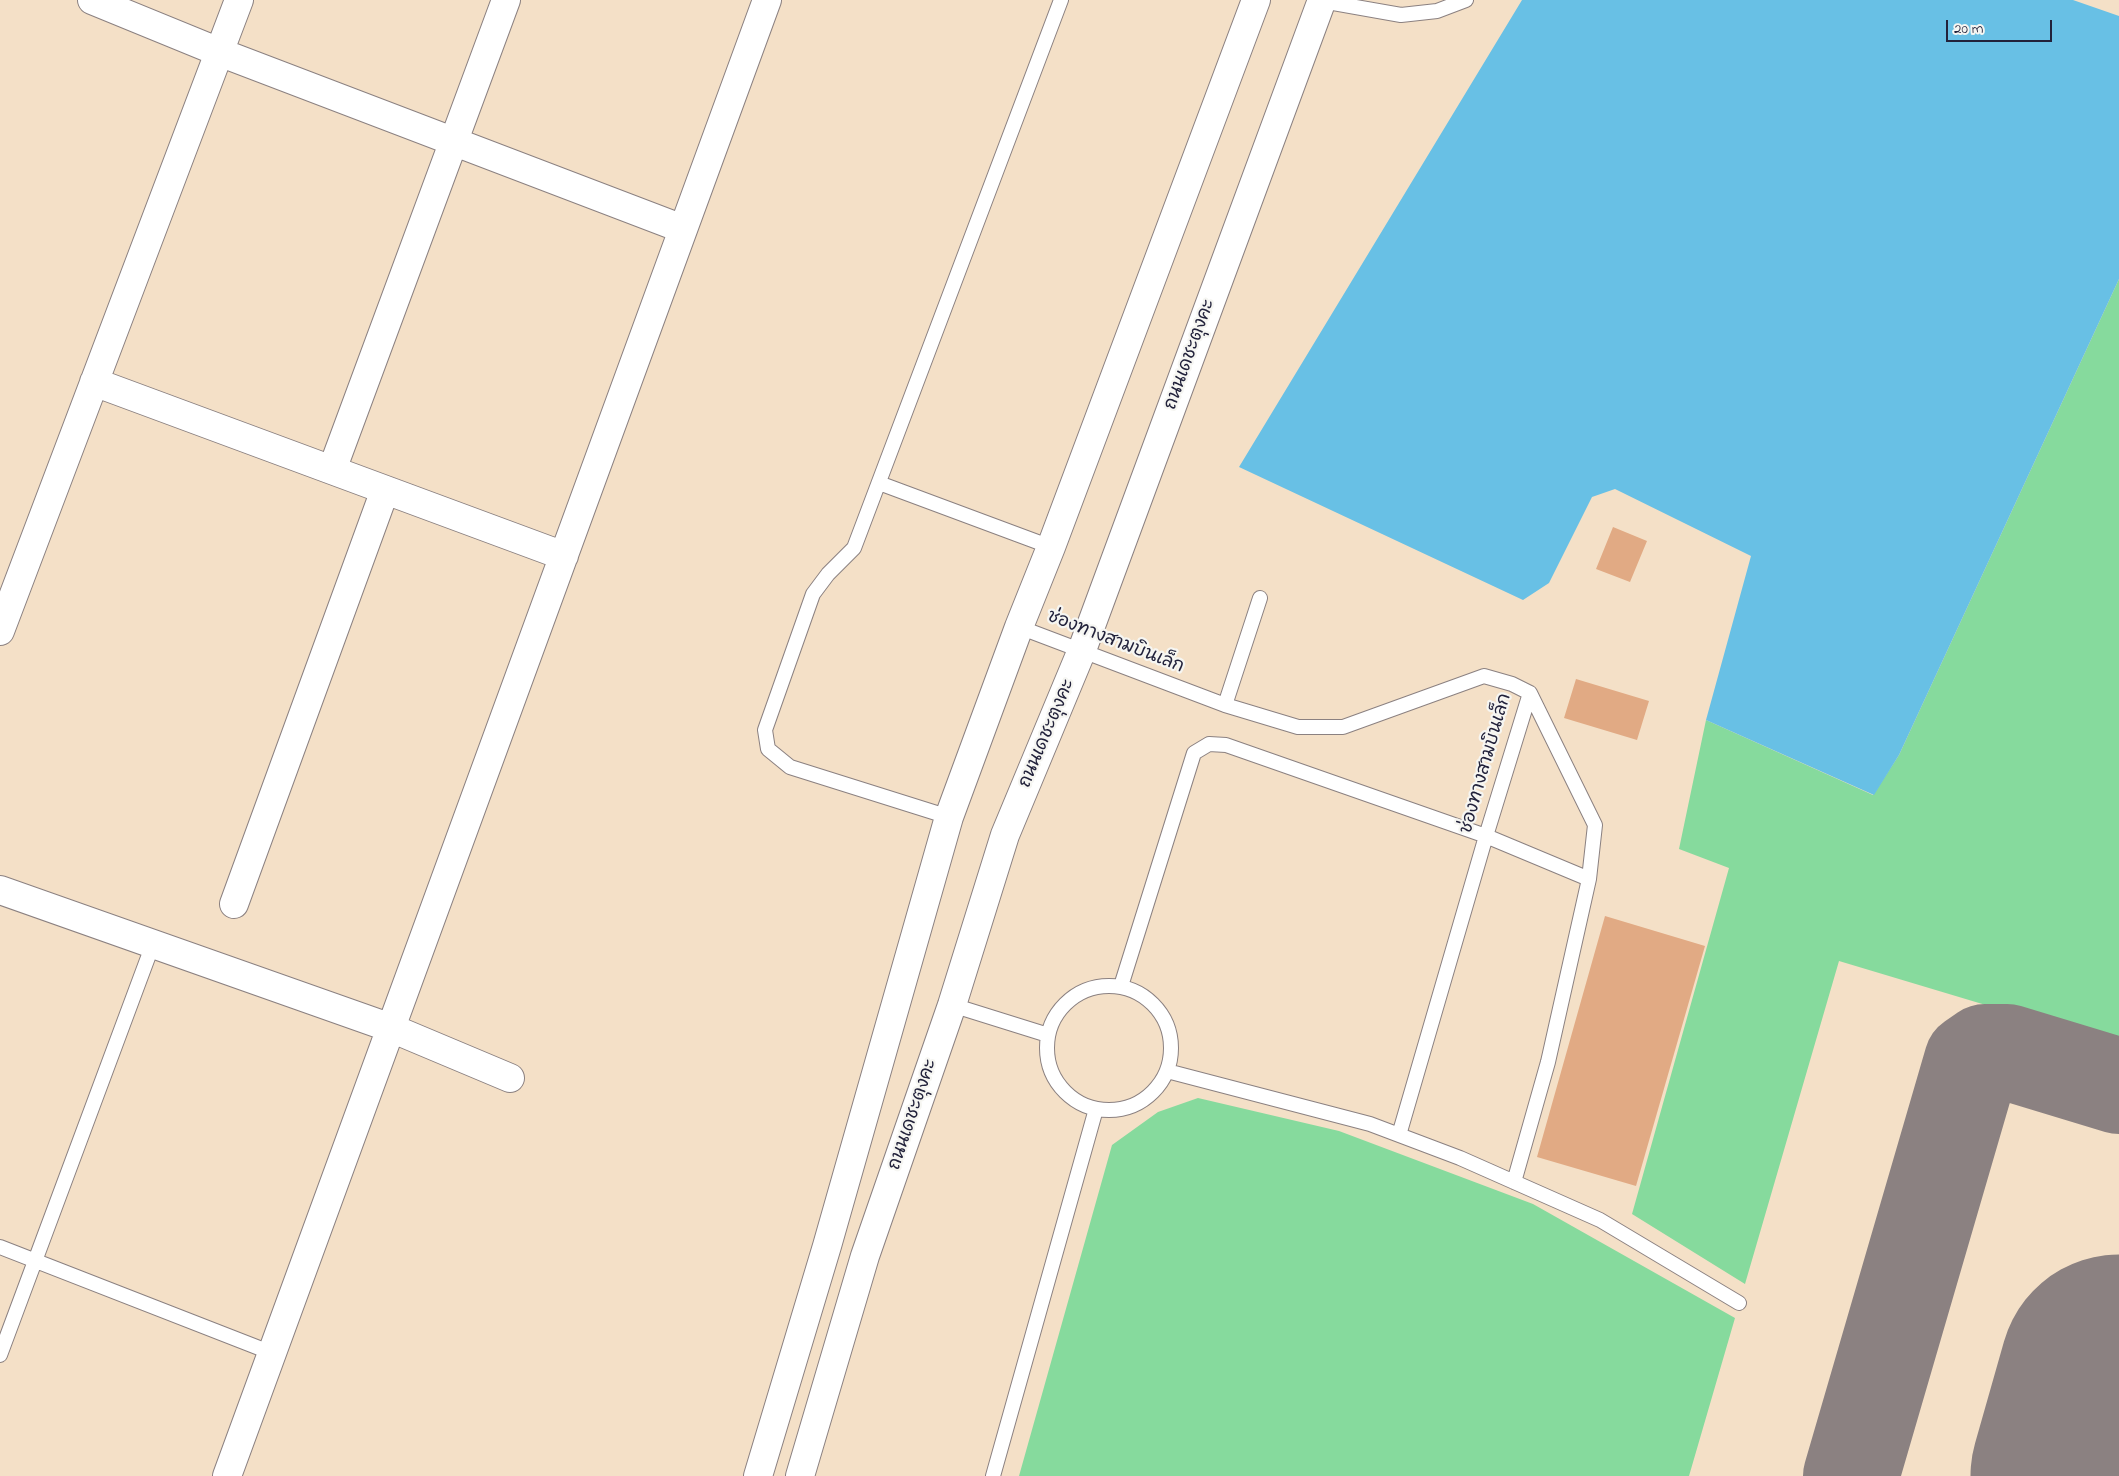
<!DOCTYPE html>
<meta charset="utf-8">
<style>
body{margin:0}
#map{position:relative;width:2119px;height:1476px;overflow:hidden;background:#f4e0c7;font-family:"Indie Flower",sans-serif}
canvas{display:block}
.scale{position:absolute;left:1946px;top:20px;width:106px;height:22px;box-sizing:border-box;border:2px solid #22223b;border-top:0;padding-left:6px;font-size:15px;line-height:18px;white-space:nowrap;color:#22223b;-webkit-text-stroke:4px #f6f6f2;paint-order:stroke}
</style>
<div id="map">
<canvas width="2119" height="1476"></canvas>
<div class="scale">20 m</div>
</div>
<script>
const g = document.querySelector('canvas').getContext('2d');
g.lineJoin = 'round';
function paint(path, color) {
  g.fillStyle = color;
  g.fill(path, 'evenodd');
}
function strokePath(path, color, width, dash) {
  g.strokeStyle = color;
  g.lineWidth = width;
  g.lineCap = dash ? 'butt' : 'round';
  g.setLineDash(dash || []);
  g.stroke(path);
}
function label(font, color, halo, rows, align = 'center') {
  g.font = font + ' "Indie Flower","Playpen Sans Thai",sans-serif';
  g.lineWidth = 4.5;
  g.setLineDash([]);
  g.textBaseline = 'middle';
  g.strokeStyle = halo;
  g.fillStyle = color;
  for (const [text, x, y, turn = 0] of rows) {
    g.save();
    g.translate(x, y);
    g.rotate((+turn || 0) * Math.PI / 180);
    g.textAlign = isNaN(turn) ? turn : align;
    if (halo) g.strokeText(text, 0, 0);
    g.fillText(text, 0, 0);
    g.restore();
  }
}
paint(new Path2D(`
 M2119,279V1045L1839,961L1745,1284L1632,1214L1729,868L1679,849L1706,720L1873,795L1899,755Z
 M1198,1098L1339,1131L1533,1204L1735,1318L1689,1476H1019L1112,1145L1158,1112Z`), '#86da9d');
paint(new Path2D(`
 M1522,0H2073L2119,16V279L1899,755L1874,795L1706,720L1751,556L1615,489L1592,497L1549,583L1523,600L1239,467Z`), '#68c0e5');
strokePath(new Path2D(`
 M1851,1476L1972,1061L1985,1052H2007L2119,1086`), '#8b8181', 96);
strokePath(new Path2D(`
 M2090,1476L2119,1374`), '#8b8181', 239);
paint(new Path2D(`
 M1613,527L1647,541L1630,582L1596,569Z
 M1576,679L1649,701L1637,740L1564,718Z
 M1605,916L1705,946L1636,1186L1537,1157Z`), '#e1aa84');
const lane = new Path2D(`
 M1322,1L1401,15L1437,11L1466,0
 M879,483L1051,547
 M1019,627L1225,705L1298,727H1343L1484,676L1512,684L1530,693L1486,836L1399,1135
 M1225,705L1260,598
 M949,817L790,767L768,749L765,730L813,594L828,574L854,548L1061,0
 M1121,986L1194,753L1209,744L1226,745L1486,836L1589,879
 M1047 1048a62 62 0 1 1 124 0a62 62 0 1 1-124 0Z
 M952,1005L1048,1035
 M1167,1071L1370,1124L1460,1158L1600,1220L1739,1303
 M1514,1182L1548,1062L1589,879L1595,825L1530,693
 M0,1247L272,1353
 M0,1355L153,944
 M993,1476L1096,1109`);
const street = new Path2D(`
 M92,0L219,52L683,229
 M94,382L564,556
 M332,470L506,0
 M0,631L239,0
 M0,890L391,1028L510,1078
 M234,904L385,490
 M227,1476L767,0`);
const secondary = new Path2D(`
 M758,1476L827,1246L949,817L1019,627L1051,547L1256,0
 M800,1476L865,1256L952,1005L1005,835L1082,650L1322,0`);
strokePath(lane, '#8b8181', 16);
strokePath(street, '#8b8181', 30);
strokePath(secondary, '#8b8181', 30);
strokePath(lane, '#fff', 14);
strokePath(street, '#fff', 28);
strokePath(secondary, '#fff', 28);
label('18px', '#22223b', '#f6f6f2', [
 ["ถนนเดชะตุงคะ",1191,355,-70],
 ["ช่องทางสามบินเล็ก",1115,643,21],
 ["ถนนเดชะตุงคะ",1048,734,-67],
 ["ช่องทางสามบินเล็ก",1487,764,-74],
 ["ถนนเดชะตุงคะ",914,1115,-71]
]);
</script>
